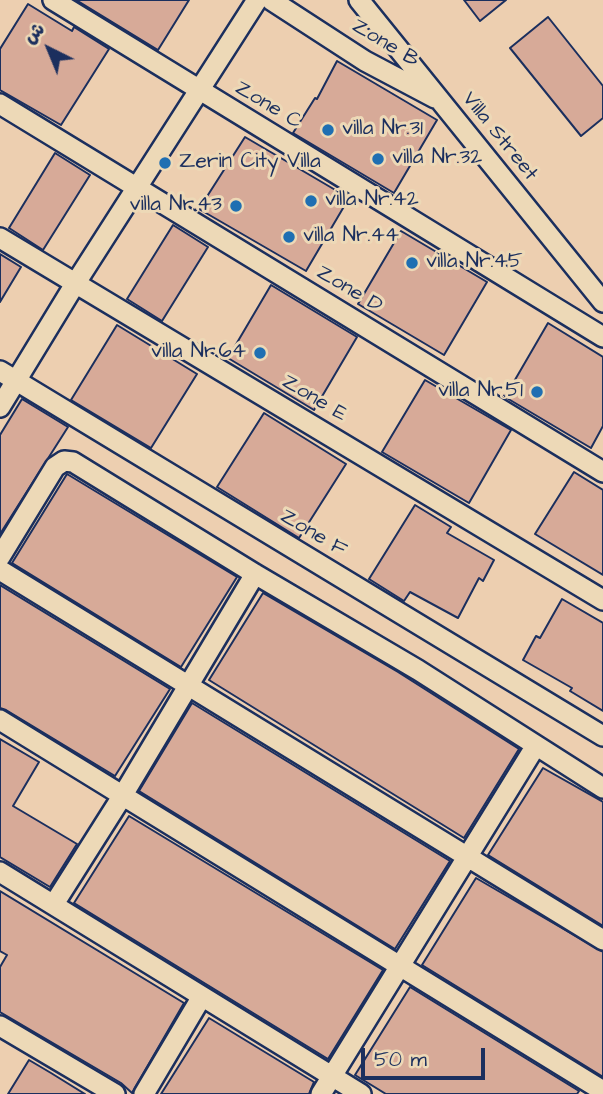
<!DOCTYPE html>
<meta charset="utf-8">
<style>
body{margin:0}
#map{position:relative;width:603px;height:1094px;overflow:hidden;background:#edcfb0;font-family:"Architects Daughter","Playpen Sans Arabic",sans-serif}
canvas{display:block}
.north{position:absolute;left:14px;top:14px;width:70px;height:70px;-webkit-text-stroke:5px #edd9b7;paint-order:stroke;rotate:317deg;font-size:19px;font-weight:700;line-height:28px;text-align:center;color:#1b2f5e}
.north::after{content:'';display:block;margin:auto;width:24px;height:32px;background:#1b2f5e;clip-path:polygon(50% 0,100% 100%,50% 72%,0 100%)}
.scale{position:absolute;left:361px;top:1048px;width:124px;height:32px;box-sizing:border-box;border:4px solid #1b2f5e;border-top:0;padding-left:9px;font-size:21px;line-height:24px;white-space:nowrap;color:#1b2f5e;-webkit-text-stroke:5px #edd9b7;paint-order:stroke}
</style>
<div id="map">
<canvas width="603" height="1094"></canvas>
<div class="north">ش</div>
<div class="scale">50 m</div>
</div>
<script>
const g = document.querySelector('canvas').getContext('2d');
g.lineJoin = 'round';
function paint(path, color) {
  g.fillStyle = color;
  g.fill(path, 'evenodd');
}
function strokePath(path, color, width, dash) {
  g.strokeStyle = color;
  g.lineWidth = width;
  g.lineCap = dash ? 'butt' : 'round';
  g.setLineDash(dash || []);
  g.stroke(path);
}
function label(font, color, halo, rows, align = 'center') {
  g.font = font + ' "Architects Daughter",sans-serif';
  g.lineWidth = 6;
  g.setLineDash([]);
  g.textBaseline = 'middle';
  g.strokeStyle = halo;
  g.fillStyle = color;
  for (const [text, x, y, turn = 0] of rows) {
    g.save();
    g.translate(x, y);
    g.rotate((+turn || 0) * Math.PI / 180);
    g.textAlign = isNaN(turn) ? turn : align;
    if (halo) g.strokeText(text, 0, 0);
    g.fillText(text, 0, 0);
    g.restore();
  }
}
const building = new Path2D(`
 M76,0H189L158,50Z
 M464,0H506L480,21Z
 M28,4L72,31L74,27L109,49L61,125L0,90V49Z
 M548,17L603,86V118L581,136L510,48Z
 M337,61L437,120L394,193L293,133L315,98L317,99Z
 M245,137L349,198L306,271L199,209Z
 M55,153L90,175L43,250L9,228Z
 M173,225L208,247L162,321L127,299Z
 M401,231L487,282L444,355L358,304Z
 M0,254L21,267L0,302Z
 M271,285L357,337L314,410L228,358Z
 M548,323L603,357V426L591,448L505,397Z
 M117,325L197,374L151,448L71,400Z
 M425,380L511,430L469,503L382,452Z
 M22,399L68,427L0,534V435Z
 M264,413L346,464L299,538L217,487Z
 M574,472L603,490V575L535,534Z
 M67,474L237,577L181,667L12,563Z
 M415,505L451,527L447,533L494,560L483,581L479,578L458,618L410,592L404,601L369,579Z
 M0,585L170,689L115,776L6,710L0,708Z
 M263,593L398,672L519,749L464,838L209,680Z
 M562,599L603,623V711L570,691L572,688L523,660L536,636L540,638Z
 M192,703L450,861L395,949L139,791Z
 M0,739L39,762L13,806L77,844L50,887L0,857Z
 M543,768L603,802V926L488,855Z
 M129,816L383,970L328,1059L74,903Z
 M476,878L603,952V1077L422,965Z
 M0,891L184,1003L132,1093L121,1083L0,1012V967L7,955L0,951Z
 M410,987L579,1091L577,1094H386L355,1075Z
 M209,1018L314,1082L309,1094H161Z
 M29,1060L51,1073L85,1094H8Z`);
paint(building, '#d7aa98');
strokePath(building, '#1b2f5e', 2);
const minor = new Path2D(`
 M53,0L603,337
 M271,0L365,61L435,98
 M359,0L603,302
 M0,104L603,472
 M0,238L603,600
 M0,371L603,736
 M0,407L75,284L257,0
 M0,557L55,467L64,461L73,462L255,574L418,670L603,788
 M0,570L603,940
 M0,720L603,1091
 M0,872L361,1094
 M54,904L123,795L255,574
 M0,1026L115,1094
 M144,1094L201,998
 M321,1094L535,747`);
strokePath(minor, '#1b2f5e', 24);
strokePath(minor, '#edd9b7', 19);
for (const [x, y, r, color] of [
 [328,130,7,"#1f6fb2"],
 [378,159,7,"#1f6fb2"],
 [165,163,7,"#1f6fb2"],
 [311,201,7,"#1f6fb2"],
 [236,206,7,"#1f6fb2"],
 [289,237,7,"#1f6fb2"],
 [412,263,7,"#1f6fb2"],
 [260,353,7,"#1f6fb2"],
 [537,392,7,"#1f6fb2"]
]) {
  const dot = new Path2D();
  dot.arc(x, y, r, 0, 2 * Math.PI);
  g.fillStyle = color;
  g.fill(dot);
  strokePath(dot, '#edd9b7', 2.5);
}
label('21px', '#1b2f5e', '#edd9b7', [
 ["Zone B",385,44,31],
 ["Zone C",268,106,31],
 ["Villa Street",499,137,51],
 ["Zone D",349,290,31],
 ["Zone E",314,399,31],
 ["Zone F",313,534,31]
]);
label('21px', '#1b2f5e', '#edd9b7', [
 ["villa Nr.31",342,130],
 ["villa Nr.32",392,159],
 ["Zerin City Villa",179,163],
 ["villa Nr.42",325,201],
 ["villa Nr.43",222,206,"right"],
 ["villa Nr.44",303,237],
 ["villa Nr.45",426,263],
 ["villa Nr.64",246,353,"right"],
 ["villa Nr.51",523,392,"right"]
], 'left');
</script>
